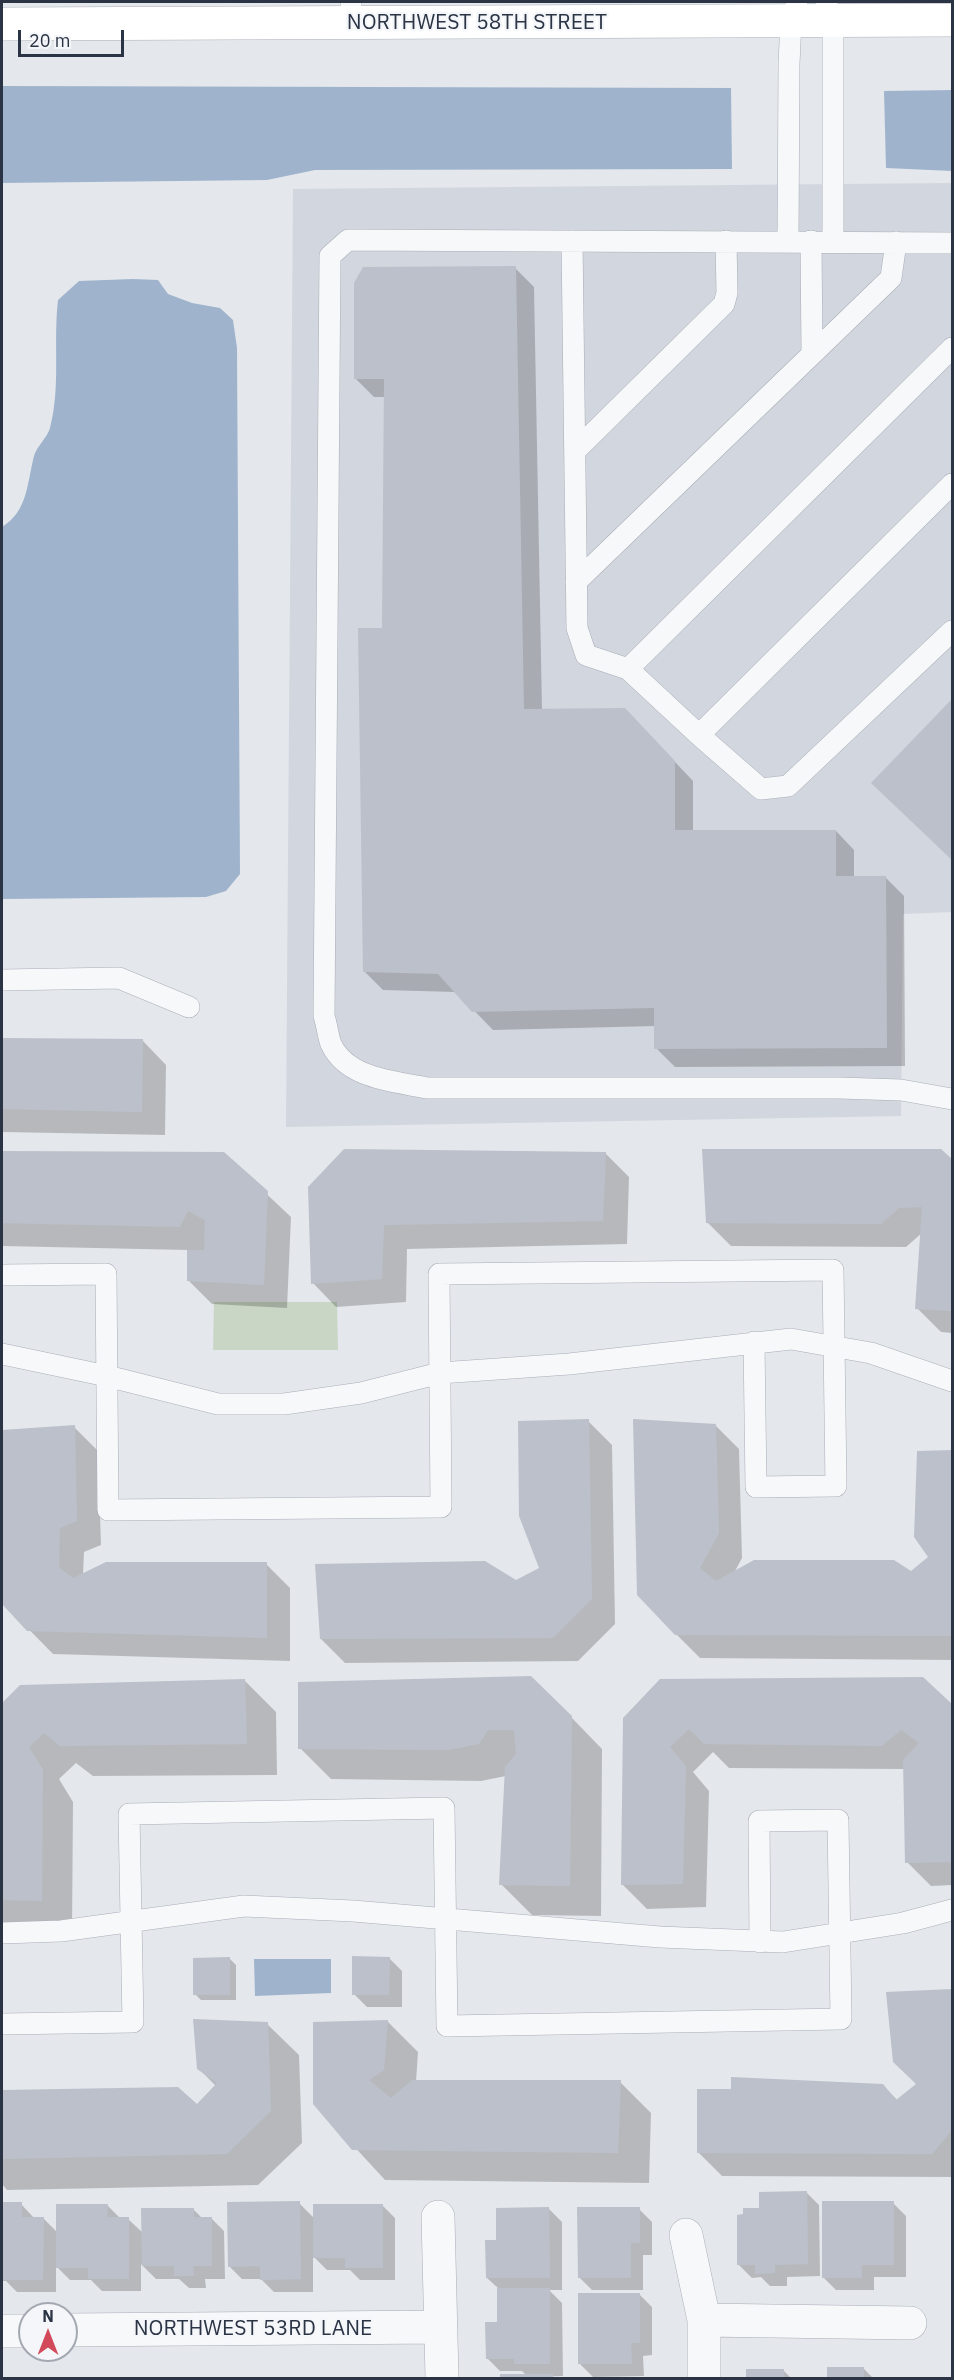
<!DOCTYPE html>
<style>
body{margin:0}
#map{position:relative;width:954px;height:2380px;overflow:hidden;background:#e4e7ec;font-family:"IBM Plex Sans",sans-serif}
canvas{display:block}
.frame{position:absolute;inset:0;border:3px solid #2b3445;pointer-events:none}
.north{position:absolute;left:18px;top:2302px;width:60px;height:60px;box-sizing:border-box;background:#f4f6f9;border:2px solid #a4a8b1;border-radius:50%;rotate:0deg;font-size:16px;font-weight:700;line-height:24px;text-align:center;color:#2b3445}
.north::after{content:'';display:block;margin:auto;width:21px;height:27px;background:#d1495b;clip-path:polygon(50% 0,100% 100%,50% 72%,0 100%)}
.scale{position:absolute;left:18px;top:30px;width:106px;height:27px;box-sizing:border-box;border:3px solid #2b3445;border-top:0;padding-left:8px;font-size:18px;line-height:21px;white-space:nowrap;color:#2b3445;-webkit-text-stroke:4px #f4f6f9;paint-order:stroke}
</style>
<div id="map">
<canvas width="954" height="2380"></canvas>
<div class="frame"></div>
<div class="north">N</div>
<div class="scale">20 m</div>
</div>
<script>
const g = document.querySelector('canvas').getContext('2d');
g.lineJoin = 'round';
function paint(path, color) {
  g.fillStyle = color;
  g.fill(path, 'evenodd');
}
function strokePath(path, color, width, dash) {
  g.strokeStyle = color;
  g.lineWidth = width;
  g.lineCap = dash ? 'butt' : 'round';
  g.setLineDash(dash || []);
  g.stroke(path);
}
function label(font, color, halo, rows, align = 'center') {
  g.font = font + ' "IBM Plex Sans",sans-serif';
  g.lineWidth = 4.5;
  g.setLineDash([]);
  g.textBaseline = 'middle';
  g.strokeStyle = halo;
  g.fillStyle = color;
  for (const [text, x, y, turn = 0] of rows) {
    g.save();
    g.translate(x, y);
    g.rotate((+turn || 0) * Math.PI / 180);
    g.textAlign = isNaN(turn) ? turn : align;
    if (halo) g.strokeText(text, 0, 0);
    g.fillText(text, 0, 0);
    g.restore();
  }
}
paint(new Path2D(`
 M952,183V912L903,914L901,1116L286,1127L293,189Z`), '#d2d6de');
paint(new Path2D(`
 M214,1302H337L338,1350H213Z`), '#c9d6c5');
paint(new Path2D(`
 M2,86L731,88L732,169L315,170L267,180L2,183Z
 M952,90V171L886,168L884,91Z
 M133,279L158,280L168,294L192,303L220,308L233,320L237,348L240,874L226,891L206,897L2,899V527C28,511 27,483 34,456C37,446 47,438 50,428C61,386 53,343 58,300L79,281Z
 M254,1959H331V1993L255,1996Z`), '#9fb4cc');
paint(new Path2D(`
 M515,268L534,287L542,711L643,728L693,781V831H836L854,850V877H885L904,896L905,1066L675,1067L656,1048V1026L493,1030L456,992L383,990L364,971L383,629L386,397H374L355,378Z
 M952,701V859L873,783Z
 M2,1039L143,1041L166,1065L165,1135L2,1132Z
 M940,1150L952,1161V1333L941,1332L917,1308L922,1233L906,1247L731,1246L707,1222Z
 M2,1152L223,1153L291,1217L287,1308L212,1304L188,1280V1250L2,1246Z
 M605,1153L629,1177L627,1244L407,1249L406,1302L336,1307L313,1283L309,1187Z
 M588,1421L612,1445L615,1624L578,1661L345,1663L321,1639L516,1581L541,1569Z
 M715,1425L739,1449L742,1558L734,1573H911L930,1557L918,1452L952,1451V1660L700,1658L676,1634Z
 M74,1427L98,1451L101,1545L84,1552L83,1575L266,1564L290,1588V1661L53,1654L2,1602V1432Z
 M923,1678L952,1706V1885L931,1886L907,1862L905,1769L729,1768L713,1752L693,1772L709,1791L706,1907L647,1909L623,1885L625,1719Z
 M245,1681L276,1712L277,1775L93,1776L76,1763L59,1779L73,1802L72,1932L2,1925V1706L21,1686Z
 M571,1717L602,1749L601,1916L532,1915L501,1884L506,1776L481,1781L331,1779L300,1748Z
 M389,1958L402,1971V2007H367L354,1994Z
 M230,1959L236,1965V2000H201L195,1994Z
 M952,1991V2177L722,2176L698,2152L883,2085L898,2101L917,2084L888,1993Z
 M387,2021L418,2052L416,2082H620L651,2113L649,2183L385,2180L315,2104Z
 M267,2024L299,2055L302,2143L258,2185L7,2190L2,2184V2091L178,2089L197,2106L216,2086L198,2068Z
 M806,2192L819,2205L820,2276L787,2277V2286H770L761,2277L752,2278L739,2265L761,2209Z
 M299,2203L314,2218L382,2205L395,2218V2280H360L350,2270H327L313,2256V2292H274L261,2279H242L229,2266Z
 M893,2203L906,2216V2277H874V2290H836L823,2277Z
 M2,2204H21L34,2218H43L57,2232L107,2205L121,2219H128L143,2233L193,2209L202,2218H211L224,2231L225,2279H205L206,2288H189L179,2279H156L141,2264V2291H102L91,2280H70L56,2266V2292H17L6,2281H2Z
 M549,2209L562,2222V2290H549L562,2303L563,2376L502,2378V2376H527L522,2371H500L487,2358L499,2323L498,2288L487,2278L498,2242Z
 M639,2209L652,2222V2255H643V2290H592L579,2277Z
 M639,2294L652,2307V2355L643,2356L644,2376L593,2377L580,2364Z
 M828,2369H864L873,2378H828Z
 M747,2370H783L791,2378H747Z`), '#0003');
paint(new Path2D(`
 M516,266L524,709L625,708L675,761V830H836V876H886L887,1048L654,1049V1008L472,1012L438,974L363,972L358,628H382L384,379H354V283L363,267Z
 M952,699V860L871,783Z
 M2,1038L143,1039L142,1112L2,1109Z
 M344,1149L606,1152L603,1221L384,1225L382,1279L311,1284L308,1187Z
 M702,1149H941L952,1159V1311L915,1309L922,1207L899,1208L881,1224L706,1223Z
 M2,1151L224,1152L268,1191L264,1285L187,1281V1250H204L205,1220L188,1211L180,1227L2,1223Z
 M589,1419L592,1599L553,1638L320,1639L315,1564L485,1561L516,1580L539,1568L519,1516L518,1421Z
 M633,1419L716,1424L719,1533L700,1568L716,1581L754,1560H894L911,1571L928,1557L914,1537L917,1451L952,1450V1636L675,1635L637,1595Z
 M75,1425L77,1521L60,1528L59,1567L73,1578L106,1562H267V1638L27,1631L2,1604V1430Z
 M531,1676L572,1716L570,1886L499,1885L505,1767L516,1754L514,1730H488L479,1744L449,1750L298,1749V1682Z
 M923,1677L952,1704V1862L905,1863L903,1760L919,1743L901,1730L882,1746L704,1744L689,1729L670,1747L686,1766L683,1884L621,1885L623,1718L660,1679Z
 M245,1679L247,1744L60,1746L44,1733L29,1747L43,1770L42,1901L2,1900V1703L20,1685Z
 M352,1956L390,1957L389,1995H352Z
 M230,1957V1995H193V1958Z
 M952,1989V2130L932,2154L697,2153V2089H731V2077L883,2084L896,2100L916,2084L893,2062L886,1992Z
 M193,2019L268,2022L271,2111L227,2154L2,2159V2090L178,2087L197,2104L217,2083L197,2069Z
 M388,2020L384,2070L369,2080L391,2098L412,2080H621L618,2153L352,2150L313,2104V2022Z
 M807,2191L808,2264L775,2265V2273L755,2274V2265H737V2215L743,2214V2208H759V2192Z
 M300,2201L301,2279L260,2280V2266L228,2267L227,2202Z
 M822,2201H894V2265H862V2278H822Z
 M2,2202H22V2217H44L43,2280H2Z
 M56,2204H108L107,2217H129V2279H88V2268H56Z
 M313,2204H383V2268H345V2258H313Z
 M549,2207L550,2278H486L485,2240H496V2208Z
 M577,2207H640V2243H631V2278H578Z
 M141,2208H194V2217H212V2266H193L194,2276H174V2266H142Z
 M497,2288H550V2364H514V2359H486L485,2322H497Z
 M578,2293H640V2343H631L632,2364H578Z
 M827,2367H864V2378H827Z
 M746,2369H784V2378H746Z
 M500,2374H553V2378H500Z`), '#bbc0ca');
const lane = new Path2D(`
 M826,2L833,21V241
 M351,24V2
 M572,241L577,628L586,655L628,669L699,735L761,789L788,786L952,631
 M788,241L789,64L791,21L797,2
 M811,241L812,354
 M952,243L348,240L330,256L324,1016C327,1025 328,1036 331,1044C347,1079 394,1081 427,1088H839L901,1090L952,1099
 M576,450L724,304L727,293L726,241
 M576,582L891,278L896,242
 M628,669L952,348
 M699,735L952,484
 M2,980L119,978L189,1007
 M2,1275L106,1274L108,1510L441,1507L439,1274L833,1270L836,1486L756,1487L754,1342
 M2,1354L107,1376L218,1404H284L361,1393L440,1373L569,1364L791,1339L871,1353L952,1381
 M2,1933L61,1931L244,1906L353,1911L660,1937L783,1942L903,1923L952,1910
 M2,2024L133,2022L129,1814L444,1808L447,2026L841,2019L838,1820L759,1821L760,1942`);
const street = new Path2D(`
 M438,2217L442,2378
 M686,2235L704,2320V2378
 M704,2320L910,2323
 M66,2330L439,2327
 M2,2331H30`);
const secondary = new Path2D(`
 M2,24L952,20`);
strokePath(lane, '#a9aeb7', 22);
strokePath(street, '#a9aeb7', 34);
strokePath(secondary, '#a9aeb7', 34);
strokePath(lane, '#f7f8fa', 21);
strokePath(street, '#f7f8fa', 33);
strokePath(secondary, '#fff', 33);
label('21px', '#2b3445', '#f4f6f9', [
 ["NORTHWEST 58TH STREET",477,23],
 ["NORTHWEST 53RD LANE",253,2329]
]);
</script>
